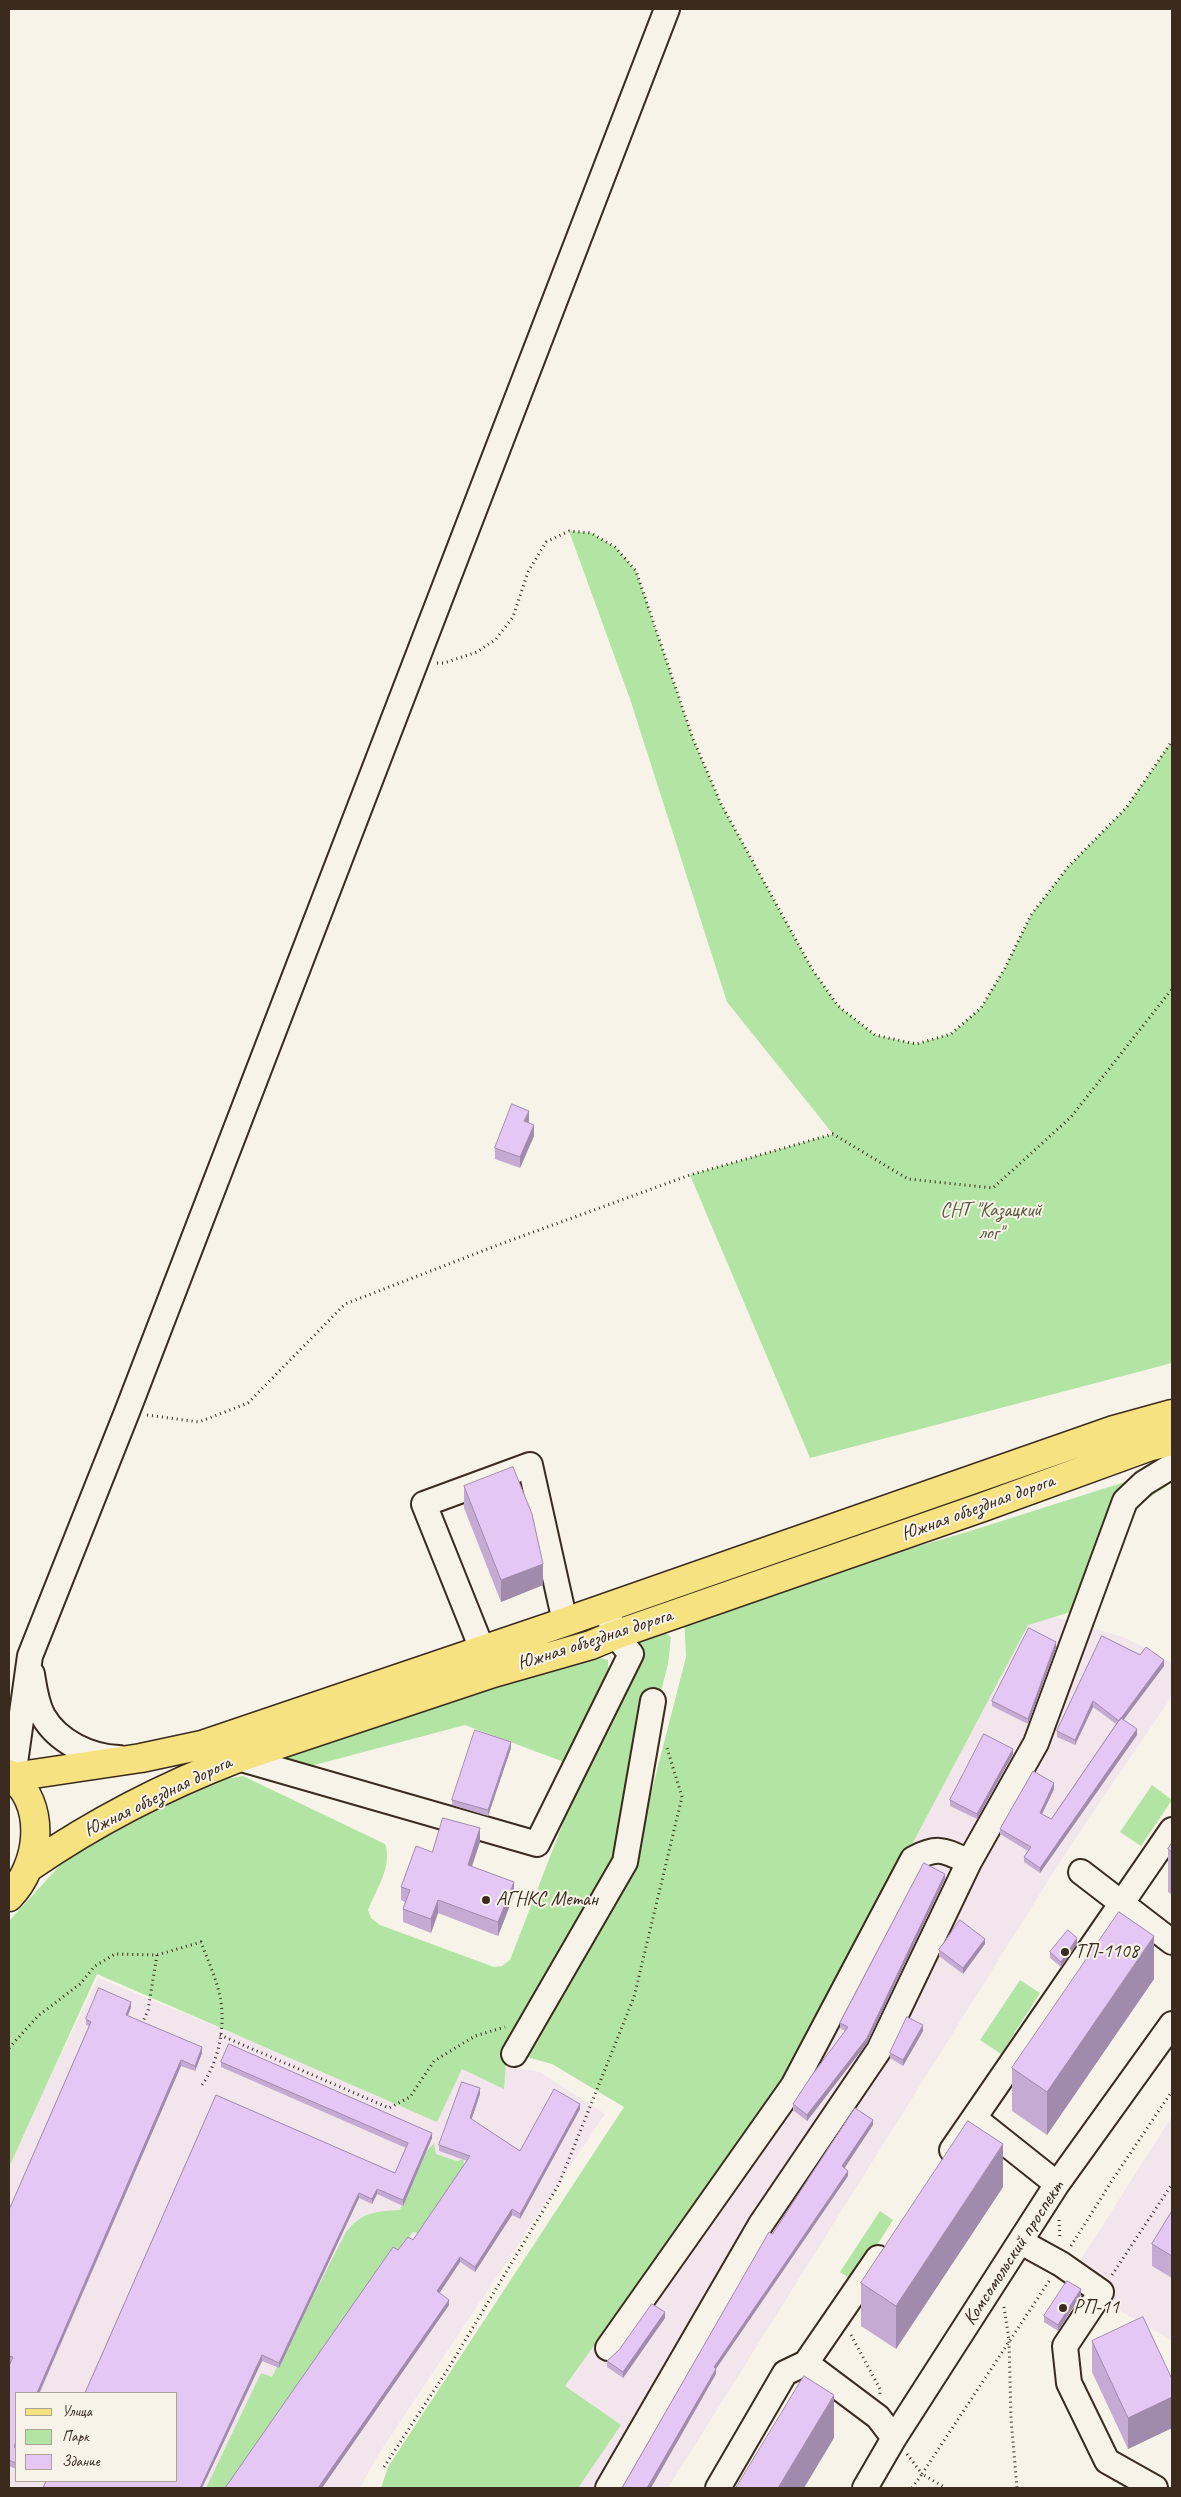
<!DOCTYPE html>
<meta charset="utf-8">
<style>
body{margin:0}
#map{position:relative;width:1181px;height:2497px;overflow:hidden;background:#f7f3e8;font-family:Caveat,sans-serif}
canvas{display:block}
.frame{position:absolute;inset:0;border:10px solid #3b2a1e;pointer-events:none}
.legend{position:absolute;left:15px;top:2392px;width:162px;height:90px;box-sizing:border-box;background:#f7f3e8;border:1px solid #aca397;margin:0;padding:6px 9px;list-style:none;font-size:15px;color:#3b2a1e}
.legend li{display:flex;align-items:center;gap:10px;height:25px}
.legend b{width:25px;border:1px solid #aca397}
</style>
<div id="map">
<canvas width="1181" height="2497"></canvas>
<div class="frame"></div>
<ul class="legend">
<li><b style="height:6px;background:#f7e281"></b>Улица</li>
<li><b style="height:14px;background:#b2e4a4"></b>Парк</li>
<li><b style="height:14px;background:#e5c7f6"></b>Здание</li>
</ul>
</div>
<script>
const g = document.querySelector('canvas').getContext('2d');
g.lineJoin = 'round';
function paint(path, color) {
  g.fillStyle = color;
  g.fill(path, 'evenodd');
}
function strokePath(path, color, width, dash) {
  g.strokeStyle = color;
  g.lineWidth = width;
  g.lineCap = dash ? 'butt' : 'round';
  g.setLineDash(dash || []);
  g.stroke(path);
}
function label(font, color, halo, rows, align = 'center') {
  g.font = font + ' Caveat,sans-serif';
  g.lineWidth = 4;
  g.setLineDash([]);
  g.textBaseline = 'middle';
  g.strokeStyle = halo;
  g.fillStyle = color;
  for (const [text, x, y, turn = 0] of rows) {
    g.save();
    g.translate(x, y);
    g.rotate((+turn || 0) * Math.PI / 180);
    g.textAlign = isNaN(turn) ? turn : align;
    if (halo) g.strokeText(text, 0, 0);
    g.fillText(text, 0, 0);
    g.restore();
  }
}
paint(new Path2D(`
 M1022,1607L1126,1638L1172,1663V1696L1063,1857L668,2488H478Z
 M98,1978L429,2114L459,2059L540,2072L605,2114L378,2455L360,2488H9V2163ZM16,2393H176V2481H16Z
 M1172,2116V2341L1098,2298L1078,2264Z`), '#f2e6ec');
paint(new Path2D(`
 M569,531L591,533L615,547L636,571L693,739L721,804L812,969L838,1006L875,1035L916,1044L951,1034L981,1008L1005,968L1031,915L1068,867L1126,808L1172,741V1363L810,1458L690,1175L833,1134L727,1002L630,699Z
 M1172,1467V1480L1167,1486L1117,1518L1074,1611L1028,1625L795,2066L565,2386L621,2425L578,2488H381L388,2467L624,2107L552,2064L523,2056L633,1864L686,1657L684,1615L967,1532Z
 M663,1631L671,1637L668,1664L618,1861L507,2051L504,2089L462,2069L437,2122L97,1974L9,2167V1921L72,1852L210,1782L243,1776L385,1844C393,1865 376,1890 368,1910L371,1918L380,1925L494,1967L502,1966L510,1960L636,1635Z
 M594,1656L608,1660V1670L564,1762L465,1725L307,1767L282,1758Z
 M1152,1785L1172,1800L1141,1846L1120,1832Z
 M1020,1980L1040,1993L1001,2054L980,2040Z
 M434,2144L436,2154L457,2161L464,2159L463,2167L419,2233L413,2232L397,2251L392,2249L225,2488H206L261,2373L272,2377L346,2232C362,2212 376,2211 400,2210L427,2150Z
 M880,2211L893,2220L854,2281L840,2272Z`), '#b2e4a4');
const minor = new Path2D(`
 M482,1649L424,1504L530,1465L565,1622
 M32,1674C34,1687 36,1703 43,1716C58,1742 90,1757 119,1758
 M238,1758L537,1844L631,1654L615,1635L606,1607
 M13,1777L30,1656L127,1412L667,9
 M1081,1872L1172,1942
 M514,2054L625,1862L653,1701
 M974,2118L1057,2184
 M952,2150L1172,1830
 M1021,2242L1061,2264L1101,2292L1065,2346L1069,2383L1107,2461L1155,2488
 M878,2258L806,2363L878,2417L894,2438
 M608,2348L793,2086L913,1859C939,1845 945,1851 969,1862
 M608,2488L761,2224L879,2050L969,1862L1036,1743L1125,1501L1144,1483L1172,1466
 M718,2488L785,2373L806,2363
 M865,2488L894,2438L1057,2184L1172,2024`);
const major = new Path2D(`
 M9,1774C48,1805 40,1865 9,1897
 M13,1777L141,1758L202,1745L565,1622L1114,1430L1172,1414
 M31,1866C95,1822 165,1786 238,1758L493,1673L591,1645L615,1635L983,1507L1148,1447L1172,1441`);
strokePath(minor, '#3b2a1e', 28);
strokePath(major, '#3b2a1e', 31);
strokePath(new Path2D(`
 M437,663H444L477,652L496,639L513,617L528,572L546,542L569,531L591,533L615,547L636,571L693,739L721,804L812,969L838,1006L875,1035L916,1044L951,1034L981,1008L1005,968L1031,915L1068,867L1126,808L1172,741
 M147,1415L199,1422L248,1403L345,1304L498,1245L690,1175L833,1134L908,1179L993,1188L1071,1117L1172,989
 M142,2024L148,2010L157,1955
 M220,2035L389,2108L410,2097L434,2061L475,2036L505,2027
 M9,2048L39,2015L80,1984L95,1966L115,1954L157,1955L201,1942C208,1961 218,1982 221,2002C225,2029 218,2063 202,2085
 M1059,2220L1060,2239
 M1071,2246L1113,2179L1172,2091
 M1112,2275L1172,2184
 M1004,2307L1009,2340L1011,2419L1017,2488
 M851,2335L880,2389V2394
 M907,2454L922,2474L1049,2281
 M384,2467L448,2369L559,2184L634,1997L682,1797L667,1748
 M912,2488L922,2474L946,2488`), '#3b2a1e', 3, [1, 4]);
strokePath(minor, '#f7f3e8', 24);
strokePath(major, '#f7e281', 28);
paint(new Path2D(`
 M529,1122L528,1123L534,1136L520,1168L495,1159V1148Z
 M464,1486L543,1585L501,1602L464,1508Z
 M1102,1636L1164,1666L1123,1720L1137,1735L1040,1873L1024,1862V1857L1028,1851L1000,1834V1829L1054,1789L1042,1814L1051,1819L1116,1724L1093,1707L1075,1745L1057,1737V1731Z
 M1056,1648L1028,1724L992,1706V1701Z
 M511,1748L488,1816L452,1805V1800Z
 M1013,1754L977,1819L950,1806V1800Z
 M480,1842L472,1866L514,1895L498,1936L438,1913L431,1933L403,1922V1909L405,1902L401,1900V1887L432,1852Z
 M1172,1843V1895L1168,1892V1849Z
 M945,1879L867,2043L807,2121L793,2110V2104L845,2031L840,2028V2023Z
 M985,1944L963,1974L939,1956V1950Z
 M1077,1944L1061,1967L1050,1958V1952Z
 M1154,1979L1047,2135L1012,2111V2068Z
 M131,2007L128,2016L202,2053L195,2071L181,2066L16,2448V2469L9,2466V2366L10,2362L9,2361V2210L89,2026L86,2025V2019Z
 M923,2031L903,2066L890,2058V2053Z
 M221,2062L432,2138L403,2206L377,2194L372,2204L359,2198L279,2368L262,2361L202,2488H43L216,2095L395,2173L406,2148L221,2067Z
 M480,2094L471,2119L520,2151L580,2109L520,2219L512,2215L475,2272L460,2262L439,2293L449,2305L322,2488H225L398,2250L413,2240L467,2161L439,2151V2145Z
 M1003,2187L896,2349L861,2326V2283Z
 M1172,2211V2278L1152,2266V2244Z
 M1081,2295L1058,2331L1044,2322V2316Z
 M665,2318L623,2378L607,2367V2361Z
 M1092,2341L1172,2379V2428L1128,2449L1092,2372Z`), '#c5abd4');
paint(new Path2D(`
 M529,1111V1122L524,1132V1121Z
 M534,1125V1136L520,1168V1157Z
 M543,1564V1585L501,1602V1580Z
 M1056,1642V1648L1028,1724V1719Z
 M1164,1660V1666L1119,1726V1721Z
 M1093,1701V1707L1075,1745V1740Z
 M1137,1729V1735L1040,1873V1868Z
 M511,1742V1748L488,1816V1810Z
 M1013,1749V1754L977,1819V1814Z
 M1054,1783V1789L1040,1818V1813Z
 M480,1828V1842L468,1878V1865Z
 M945,1874V1879L867,2043L807,2121V2115Z
 M514,1882V1895L498,1936V1922Z
 M438,1900V1913L431,1933V1919Z
 M1154,1936V1979L1047,2135V2092Z
 M1077,1938V1944L1061,1967V1962Z
 M985,1939V1944L963,1974V1968Z
 M131,2002V2007L126,2020V2015Z
 M923,2025V2031L903,2066V2060Z
 M202,2047V2053L195,2071V2066Z
 M181,2060V2066L39,2393H37Z
 M480,2088V2094L470,2124V2118Z
 M580,2104V2109L520,2219V2214Z
 M873,2120V2125L842,2172V2166Z
 M432,2133V2138L403,2206V2200Z
 M1003,2144V2187L896,2349V2306Z
 M848,2171V2176L716,2369V2374L651,2488H647L714,2367Z
 M377,2189V2194L372,2204V2199Z
 M359,2193V2198L279,2368V2363Z
 M512,2209V2215L475,2272V2267Z
 M460,2257V2262L437,2297V2291Z
 M1081,2289V2295L1058,2331V2325Z
 M449,2300V2305L322,2488H318Z
 M665,2312V2318L623,2378V2372Z
 M262,2355V2361L202,2488H200Z
 M834,2395V2438L804,2488H778Z
 M1172,2397V2428L1128,2449V2418Z`), '#a08bac');
const building = new Path2D(`
 M512,1104L529,1111L524,1121L534,1125L520,1157L495,1148Z
 M513,1467L532,1514L543,1564L501,1580L464,1486Z
 M1029,1628L1056,1642L1028,1719L992,1701Z
 M1102,1636L1140,1655L1146,1647L1164,1660L1119,1721L1093,1701L1075,1740L1057,1731Z
 M1121,1718L1137,1729L1040,1868L1024,1857L1031,1847L1000,1829L1033,1771L1054,1783L1040,1813L1051,1819Z
 M475,1730L511,1742L488,1810L452,1800Z
 M984,1734L1013,1749L977,1814L950,1800Z
 M443,1818L480,1828L468,1865L514,1882L498,1922L438,1900L431,1919L403,1909L410,1890L401,1887L416,1846L432,1852Z
 M1172,1843V1852L1168,1849Z
 M924,1863L945,1874L867,2038L807,2115L793,2104L812,2075L848,2027L840,2023Z
 M1119,1912L1154,1936L1047,2092L1012,2068Z
 M960,1920L985,1939L963,1968L939,1950Z
 M1068,1930L1077,1938L1061,1962L1050,1952Z
 M99,1988L131,2002L126,2015L202,2047L195,2066L181,2060L37,2393H16V2441L14,2447L16,2448V2463L9,2460V2366L13,2357L9,2356V2210L91,2022L86,2019Z
 M907,2017L923,2025L903,2060L890,2053Z
 M229,2044L432,2133L403,2200L377,2189L372,2199L359,2193L279,2363L262,2355L200,2488H43L46,2481H176V2393H85L216,2095L395,2173L408,2143L221,2062Z
 M462,2082L480,2088L470,2118L520,2151L554,2089L580,2104L520,2214L512,2209L475,2267L460,2257L437,2291L449,2300L318,2488H225L393,2247L398,2250L408,2237L413,2240L470,2156L439,2145Z
 M855,2108L873,2120L842,2166L848,2171L714,2367L716,2369L647,2488H622L769,2232L772,2234Z
 M968,2121L1003,2144L896,2306L861,2283Z
 M1172,2211V2256L1152,2244Z
 M1067,2281L1081,2289L1058,2325L1044,2316Z
 M652,2304L665,2312L623,2372L607,2361L619,2350Z
 M1143,2317L1172,2379V2397L1128,2418L1092,2341Z
 M804,2376L834,2395L778,2488H736Z`);
paint(building, '#e5c7f6');
strokePath(building, '#a08bac', 1);
for (const [x, y, r, color] of [
 [486,1900,5,"#3b2a1e"],
 [1065,1952,5,"#3b2a1e"],
 [1063,2308,5,"#3b2a1e"]
]) {
  const dot = new Path2D();
  dot.arc(x, y, r, 0, 2 * Math.PI);
  g.fillStyle = color;
  g.fill(dot);
  strokePath(dot, '#f7f3e8', 2);
}
label('20px', '#595840', '#f7f3e8', [
 ["СНТ \"Казацкий",991,1211],
 ["лог\"",991,1234]
]);
label('20px', '#3b2a1e', '#f7f3e8', [
 ["Южная объездная дорога",978,1508,-20],
 ["Южная объездная дорога",595,1640,-18],
 ["Южная объездная дорога",158,1797,-26],
 ["Комсомольский проспект",1014,2253,-57]
]);
label('20px', '#3b2a1e', '#f7f3e8', [
 ["АГНКС Метан",496,1900],
 ["ТП-1108",1075,1952],
 ["РП-11",1073,2308]
], 'left');
</script>
